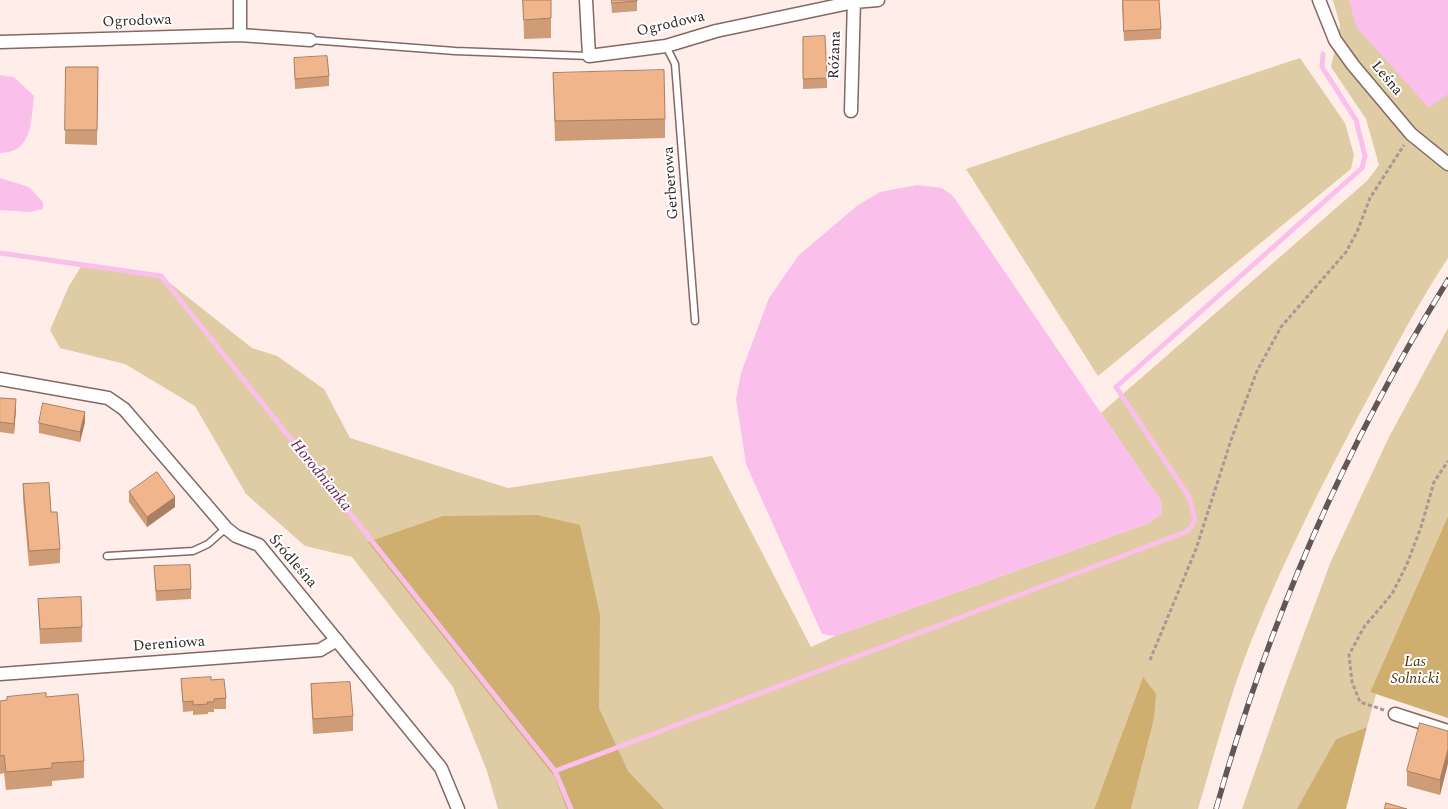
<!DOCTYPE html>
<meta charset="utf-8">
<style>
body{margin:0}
canvas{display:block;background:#ffedea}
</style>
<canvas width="1448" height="809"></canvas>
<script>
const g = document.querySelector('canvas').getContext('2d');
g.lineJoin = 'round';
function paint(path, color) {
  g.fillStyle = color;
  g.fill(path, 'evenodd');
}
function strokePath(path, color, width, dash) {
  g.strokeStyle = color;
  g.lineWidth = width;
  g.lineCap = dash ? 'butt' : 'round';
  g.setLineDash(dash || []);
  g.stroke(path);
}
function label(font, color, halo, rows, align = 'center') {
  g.font = font + ' Spectral,serif';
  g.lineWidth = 4;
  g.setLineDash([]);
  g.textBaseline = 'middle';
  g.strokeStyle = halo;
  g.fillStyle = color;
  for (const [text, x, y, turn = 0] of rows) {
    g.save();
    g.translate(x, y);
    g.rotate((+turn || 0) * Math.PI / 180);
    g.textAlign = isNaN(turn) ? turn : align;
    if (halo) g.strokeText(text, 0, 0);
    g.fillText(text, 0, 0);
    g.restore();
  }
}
paint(new Path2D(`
 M1333,0H1448V258C1418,303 1393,352 1367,400C1325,478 1285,557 1252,639C1230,694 1215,752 1198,809H1131L1154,719L1143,677L1094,809H498L487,771L453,687L352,557L305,546L246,494L195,406L125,364L60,348L50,330L69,286L82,265L161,276L252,348L277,356L324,389L350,438L508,488L712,456L811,647L835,636L1149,523L1162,513L1161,501L1101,413L1367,181L1379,165L1366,119L1331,67L1340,25Z
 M1300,58L1345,123L1354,155L1351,169L1098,376L966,169Z
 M1448,328V516L1370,692L1376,694L1367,727L1336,739L1298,809H1242L1285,685L1331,561L1389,437Z`), '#dfcba4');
paint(new Path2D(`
 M537,515L580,525L600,615L599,708L628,771L664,809H567L554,776L368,542L443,516Z
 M1448,516V718L1370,692Z
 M1143,677L1156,694L1154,719L1131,809H1094Z
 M1367,727L1346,809H1297L1336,739Z`), '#cfaf70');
paint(new Path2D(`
 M1349,0H1448V94L1429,108L1356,27Z
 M0,75L14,77L34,96C31,120 33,153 0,153Z
 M0,178L29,187L43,202V209L30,212L0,210Z
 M917,185L942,188L953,196L1161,501L1162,513L1149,523L835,636L822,634L746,464L736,399L741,373L769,298L799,255L858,205L880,192Z`), '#fbbfec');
strokePath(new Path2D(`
 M0,253L161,276L555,771L571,809
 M555,771L1188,531L1195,520L1189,497L1116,387L1362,168L1365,156L1356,120L1322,67L1323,54`), '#fbbfec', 5);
const lane = new Path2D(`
 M310,40L455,51L589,56
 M666,46L675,64L695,321
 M107,556L193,551L208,544L226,528`);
const street = new Path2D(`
 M586,0L589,56L666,46L716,31L854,2L878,0
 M1319,0L1335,40L1353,65L1411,134L1448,164
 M240,35L310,40
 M0,42L240,35V0
 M851,111L854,0
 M0,379L108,398L124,409L226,528L236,536L259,545L441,768L458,809
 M0,674L320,650L337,640
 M1395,714L1448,731`);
strokePath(lane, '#826964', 9);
strokePath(street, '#826964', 15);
strokePath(new Path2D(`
 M1150,660L1196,549L1232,437L1257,371L1281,327L1346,252L1357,232L1370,198L1404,145
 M1384,710L1360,702L1352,682L1349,655L1364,627L1392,594L1407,564L1421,527L1434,482L1448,461`), '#a79895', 3, [4, 2.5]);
strokePath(lane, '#fff', 6);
strokePath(street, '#fff', 12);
const rail = new Path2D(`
 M1216,809C1268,623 1346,444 1448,280`);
strokePath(rail, '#635654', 5.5);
strokePath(rail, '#fff', 4, [11]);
paint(new Path2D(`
 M523,0H551V38L524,39Z
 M611,0H637V11L612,13Z
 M1122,0L1161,29V39L1124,41Z
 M803,37L827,78V88L803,89Z
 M294,58L329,76V86L295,89Z
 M66,67H98L97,145L65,144Z
 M553,73L665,119V138L555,141Z
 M0,398L16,409L14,434L0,432Z
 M85,422L80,442L39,433V423Z
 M23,484L51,512L60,549V563L29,566L23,499Z
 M129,492L175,507L147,527L129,502Z
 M154,566L191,589V599L156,601Z
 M38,599L82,627V642L40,644Z
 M181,679L211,680L226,698V709H214V712H208V714L193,715V711L183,712Z
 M311,684L353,716V731L313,734L311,699Z
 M46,697L84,761V778L52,781V786L6,790L4,773L0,774V701Z
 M1448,731L1440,795L1407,786V771Z`), '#cf9c78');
paint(new Path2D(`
 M16,399V409L14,434V424Z
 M85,412V422L80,442V432Z
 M175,497V507L147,527V517Z
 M1448,749V764L1440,795V780Z`), '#a97f61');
const building = new Path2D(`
 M523,0H551V18L524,20Z
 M612,0H637V1L612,3Z
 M1123,0H1159L1161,29L1124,31Z
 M825,36L827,78L803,79V37Z
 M327,56L329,76L295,79L294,58Z
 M66,67H98L97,130H65Z
 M664,70L665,119L555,121L553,73Z
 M0,398L16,399L14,424L0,422Z
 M43,403L85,412L80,432L39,423Z
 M157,472L175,497L147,517L129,492Z
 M49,483L51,512H57L60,549L29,551L23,484Z
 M190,565L191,589L156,591L154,566Z
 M81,597L82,627L40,629L38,599Z
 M211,677V680L224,679L226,698L214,699V702H207L208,704L193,705V701L183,702L181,679Z
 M350,682L353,716L313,719L311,684Z
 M46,693V697L78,694L84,761L52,763V768L6,772L4,755L0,756V701L7,700V697Z
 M1420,723L1448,731V749L1440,780L1407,771Z
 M1386,803L1407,809H1385Z`);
paint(building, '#f1b58b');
strokePath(building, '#a97f61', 1);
label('15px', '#322725', '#fff', [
 ["Ogrodowa",137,22,-2],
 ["Ogrodowa",671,25,-13],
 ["Różana",836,55,-88],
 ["Leśna",1386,79,50],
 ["Gerberowa",672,183,-94],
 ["Śródleśna",292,562,49],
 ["Dereniowa",169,645,-4]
]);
label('italic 15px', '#493300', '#fff', [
 ["Las",1415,663],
 ["Solnicki",1415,680]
]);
label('italic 16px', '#621f56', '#fff', [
 ["Horodnianka",320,476,51]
]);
</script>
